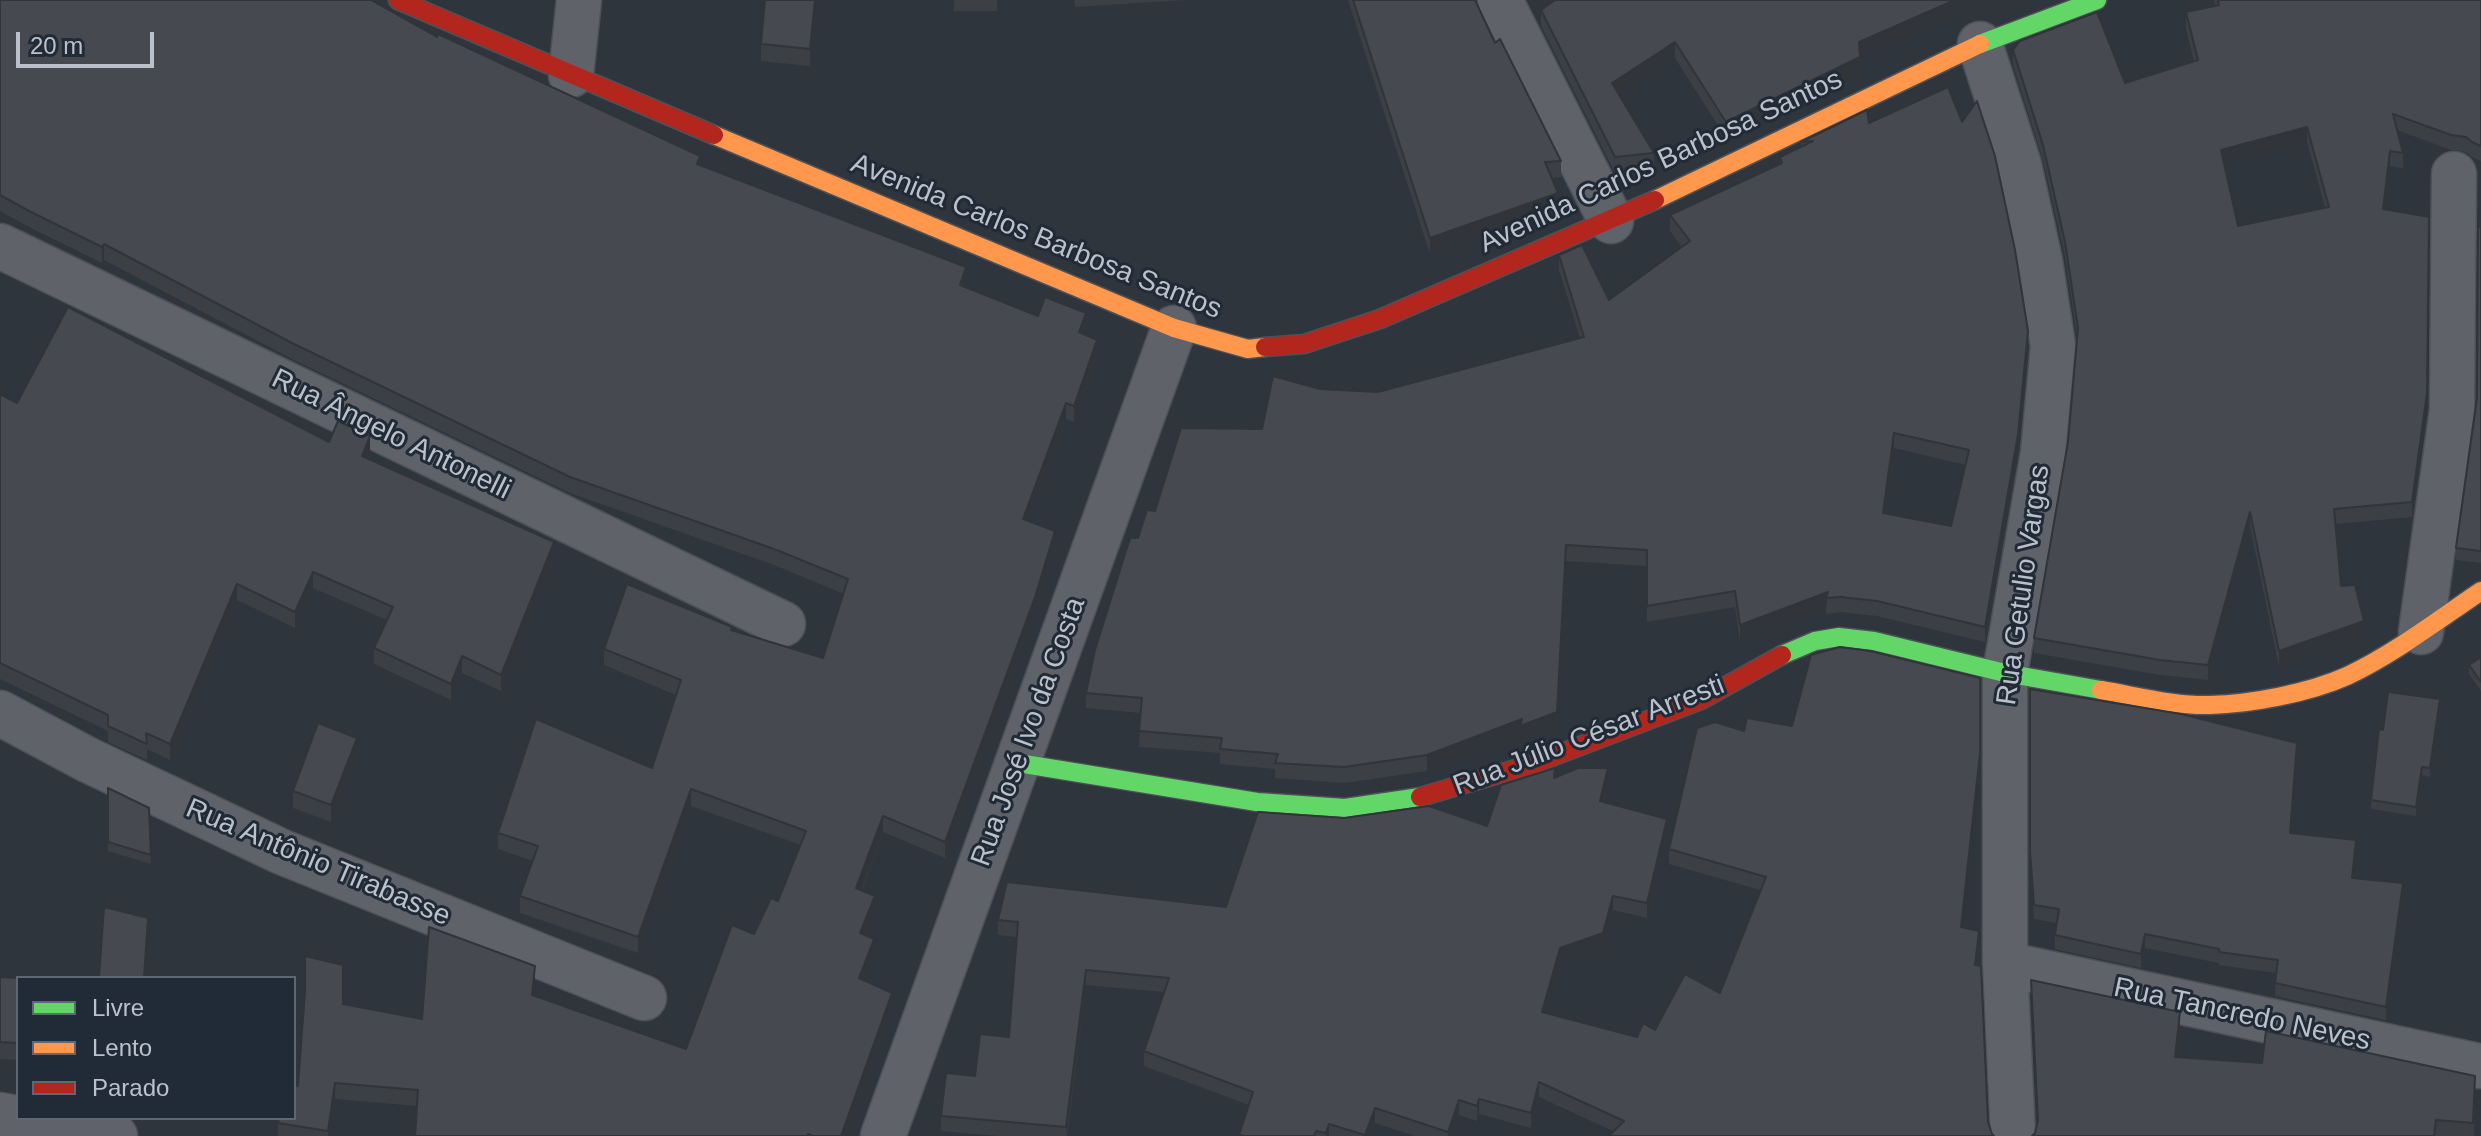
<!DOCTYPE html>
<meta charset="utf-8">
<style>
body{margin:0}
#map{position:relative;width:2481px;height:1136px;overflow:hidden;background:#2f353c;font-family:Helvetica,sans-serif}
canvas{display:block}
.legend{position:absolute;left:16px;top:976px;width:280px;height:144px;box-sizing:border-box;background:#212b37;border:2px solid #5e6772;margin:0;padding:10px 14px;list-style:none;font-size:24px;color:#bac1cb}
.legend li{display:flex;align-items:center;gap:16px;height:40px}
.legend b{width:40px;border:2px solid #5e6772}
.scale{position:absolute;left:16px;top:32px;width:138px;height:36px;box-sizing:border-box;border:4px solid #bac1cb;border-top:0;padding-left:10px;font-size:24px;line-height:28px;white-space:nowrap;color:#bac1cb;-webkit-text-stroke:6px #212b37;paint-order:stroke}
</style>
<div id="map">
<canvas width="2481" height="1136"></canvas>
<ul class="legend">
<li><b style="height:10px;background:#63d668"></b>Livre</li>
<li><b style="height:10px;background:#ff974d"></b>Lento</li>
<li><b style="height:10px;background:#b3261e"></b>Parado</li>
</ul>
<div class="scale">20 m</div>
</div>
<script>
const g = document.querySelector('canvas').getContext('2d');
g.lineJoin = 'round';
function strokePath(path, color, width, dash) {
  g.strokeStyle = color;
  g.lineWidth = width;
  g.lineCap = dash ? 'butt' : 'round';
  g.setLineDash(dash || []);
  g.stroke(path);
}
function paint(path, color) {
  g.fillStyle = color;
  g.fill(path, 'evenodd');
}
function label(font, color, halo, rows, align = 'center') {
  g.font = font + ' Helvetica,sans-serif';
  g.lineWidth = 6;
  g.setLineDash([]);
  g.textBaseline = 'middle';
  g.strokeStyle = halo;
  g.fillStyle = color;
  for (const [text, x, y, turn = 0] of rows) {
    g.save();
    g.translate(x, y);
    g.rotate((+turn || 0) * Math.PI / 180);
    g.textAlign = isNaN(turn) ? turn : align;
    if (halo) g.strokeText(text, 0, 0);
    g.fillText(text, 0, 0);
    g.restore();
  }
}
const street = new Path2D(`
 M1500,0L1611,221
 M1980,44L2019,165L2040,261L2053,346L2043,453L2005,673V964L2013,1136
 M571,75L579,0
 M0,246L783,624
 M2421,632L2452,410L2454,174
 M0,713L88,760L282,852L644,998
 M2005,964L2479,1066
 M0,1115L115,1136
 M883,1136L1174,328`);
const fast = new Path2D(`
 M1980,44L2097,0
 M1782,655L1815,641L1839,637L1874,641L2005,673L2101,690
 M1018,763L1257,802L1345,808L1420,797`);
const slow = new Path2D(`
 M714,135L1174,328L1248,349L1265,347
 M1655,200L1980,44
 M2101,690C2137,696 2174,706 2210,705C2251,704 2309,693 2347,676C2394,654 2438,620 2481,591`);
const jam = new Path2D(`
 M398,0L714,135
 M1265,347L1304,344L1380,319L1655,200
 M1420,797L1533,764L1701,700L1782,655`);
strokePath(street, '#4d5157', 47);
strokePath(fast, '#4d5157', 21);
strokePath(slow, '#4d5157', 21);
strokePath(jam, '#4d5157', 21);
strokePath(street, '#5f6369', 44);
strokePath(fast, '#63d668', 18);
strokePath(slow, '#ff974d', 18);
strokePath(jam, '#b3261e', 18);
paint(new Path2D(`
 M0,0L437,37L700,165L966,283L965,287L1038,316L1086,329L1084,335L1097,356L1074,422L1066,419L1028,521L1055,548L1035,613L945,858L883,832L862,890L875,912L865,936L874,955L864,981L892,1009L847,1136H415L417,1106L335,1099L329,1136H278V1123L343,1004L422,1019L535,983L533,996L686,1049L754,934L778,901L801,845L691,806L638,953L520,913V896L533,861L498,849V833L652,768L676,695L604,665V649L732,630L823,658L844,594L774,565L570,493L294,360L104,260L102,263L31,228L0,211Z
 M954,0H997V11H954Z
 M1074,0H1186L1075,7Z
 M1348,0H1475L1495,43L1561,161V177L1552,178L1558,209L1430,254Z
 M1555,0H2001L1977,7L1860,57V74L1726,138L1675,58L1619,94L1654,153V170L1615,173L1541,26V10Z
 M2214,0H2481V161L2472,157L2466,152L2451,150L2397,130L2403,153V168L2390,166L2385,210L2427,408L2412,517L2336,524L2341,586L2364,636L2279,666L2250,527L2208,680L2160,675L2034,653V638L2068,442L2077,337L2065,257L2043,160L2013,65V50L2125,83L2194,62L2186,28V12L2215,5ZM2307,142L2325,207L2238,226L2224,165Z
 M816,13L810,66L761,61V44Z
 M1869,123L2028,347L2018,450L1985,642L1877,616L1841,612L1826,614V609L1740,641L1735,607L1647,622V566L1566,561L1557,728L1520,742V735L1427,771L1344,783L1275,778V769L1220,764V753L1139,747L1141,713L1086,708V693L1138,538L1155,511L1262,429L1320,389L1378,392L1580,338L1559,270V255L1609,300L1682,247L1670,231V215L1780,164V157L1801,147V142ZM1894,448L1966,465L1951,526L1885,514Z
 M2481,227V563L2456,560V548L2477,398Z
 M0,394L17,403L329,442L370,453L368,459L554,558L501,691L462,673L451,700L374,664V648L387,620L313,588L295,628L237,600L170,760L147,749V760L108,742V731L0,679Z
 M2481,657V691L2469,674V665Z
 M2030,689L2297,757L2291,833L2356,853L2353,878L2403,897L2386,1020L2275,996L2276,973L2219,965V963L2145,948L2141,968L2055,949V935L2057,923L2034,919L2030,865Z
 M2440,708L2430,777L2422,775L2416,816L2371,809V800Z
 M1744,731L1980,768L1962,927L1979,946L1977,965L1613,1131L1539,1097L1531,1128L1479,1114L1477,1121L1459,1115L1452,1136H1415L1375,1123L1370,1136H1239L1249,1105L1144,1066V1051L1164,992L1086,985L1067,1136H998L941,1131V1116L1009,1037L1017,937L998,935V920L1226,907L1487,826L1555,778L1608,783L1604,802L1667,833L1647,918L1613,910L1603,947L1560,963L1545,1013L1637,1037L1655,1030L1720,993L1760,890L1669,864V849Z
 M357,755L331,822L293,808V791Z
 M108,788L149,808L151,864L108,851Z
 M0,977L18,978V1060L0,1059Z
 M2031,980L2180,1027L2177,1057L2475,1076L2474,1136H2032L2035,1133L2037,1123Z`), '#3c4045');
paint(new Path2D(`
 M816,0V13L810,66V49Z
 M1955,0H2001L1977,7L1859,58V42Z
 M2012,0H2026L2012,5Z
 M1675,42V58L1612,99V83Z
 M1860,57V74L1726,138V122Z
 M2307,127V142L2221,166V150Z
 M2390,151V166L2383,225V209Z
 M1558,193V209L1430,254V238Z
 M2429,232L2427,408L2412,517V502Z
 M104,244V260L102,263V247Z
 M966,267V283L960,301V285Z
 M1086,313V329L1079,349V332Z
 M2028,331V347L2018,450L1985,642V627Z
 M1097,340V356L1074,422V406Z
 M1066,403V419L1023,535V519Z
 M1894,433V448L1883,529V513Z
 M370,436V453L362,472V456Z
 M2250,512V527L2208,680V665Z
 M1055,531V548L1035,613L945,858V842Z
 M554,542V558L501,691V675Z
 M1566,545L1557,728L1520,742V735L1427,771V755Z
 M313,572V588L295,628V612Z
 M237,584V600L170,760V744Z
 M1828,592L1826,609L1740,641V625Z
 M2364,621V636L2279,666V651Z
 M462,656V673L451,700V684Z
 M2440,699V708L2430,777V768Z
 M357,738V755L331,822V805Z
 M2297,743V757L2290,847V833Z
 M1980,753V768L1961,942V927Z
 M2422,767V775L2416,816V807Z
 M1608,768V783L1600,816V801Z
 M691,789V806L638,953V937Z
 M883,816V832L856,904V888Z
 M1667,819V833L1647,918V903Z
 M2356,840V853L2352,891V878Z
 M2403,883V897L2386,1020V1007Z
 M875,896V912L860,950V933Z
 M1613,896V910L1603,947L1560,963L1542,1027V1012L1560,948Z
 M148,918V935L145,978H144Z
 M1979,931V946L1975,980V965Z
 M2145,934V948L2141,968V954Z
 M874,939V955L859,995V978Z
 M535,966V983L532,1012V995Z
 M1086,970V985L1066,1136V1127Z
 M892,993V1009L847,1136H841Z
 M2180,1012V1027L2175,1072V1057Z
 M1539,1082V1097L1531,1128V1113Z
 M335,1083V1099L329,1136H328Z
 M1479,1099V1114L1477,1121V1106Z
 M1459,1100V1115L1452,1136H1448V1132Z
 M1375,1108V1123L1370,1136H1365Z
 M1329,1124V1136H1326V1133Z`), '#313438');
const building = new Path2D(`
 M0,0H371L437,37L438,34L700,156L697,164L966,267L960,285L1038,316L1045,297L1086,313L1079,332L1097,340L1074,406L1066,403L1023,519L1055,531L1035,597L945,842L883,816L856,888L875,896L860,933L874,939L859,978L892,993L841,1136H813L808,1134V1136H415L418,1090L335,1083L328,1131L278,1123L279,1118H294V1085L298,1086L305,992V956L343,965V1004L422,1019L429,927L535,966L532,995L686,1049L732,925L754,934L771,898L778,901L806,831L691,789L638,937L520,896L538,846L498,833L536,719L652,768L681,680L604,649L627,584L732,627L731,630L823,658L848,579L774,549L570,477L294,344L104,244L102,247L31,212L0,195Z
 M765,0H815L810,49L761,44Z
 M1353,0H1475L1495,43L1500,39L1561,161L1545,162L1558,193L1430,238Z
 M1555,0H1955L1859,42L1860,57L1726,122L1675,42L1612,83L1654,153L1615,157L1541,10Z
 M2218,0H2481V146L2472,142L2466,137L2451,135L2393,114L2403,153L2390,151L2383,209L2429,217L2427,393L2412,502L2334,509L2341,586L2355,585L2364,621L2279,651L2250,512L2208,665L2160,660L2034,638L2068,442L2078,328L2065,242L2043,145L2013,50L2020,41L2097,12L2125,83L2198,60L2186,12L2219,5ZM2307,127L2329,207L2238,226L2221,150Z
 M1948,87L1962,122L1977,101L1995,156L2015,250L2028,331L2018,434L1985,627L1877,601L1841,597L1826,598L1828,592L1740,625L1735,591L1647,606V550L1566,545L1557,712L1520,726L1522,719L1427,755L1344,767L1275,763L1278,754L1220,749L1222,738L1139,731L1142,698L1086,693L1095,650L1130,538H1138L1147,510L1155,511L1181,428L1262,429L1273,376L1320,389L1378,392L1584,337L1559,255L1582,245L1609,300L1690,241L1670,215L1782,163L1780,157L1813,141L1801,142L1867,110L1869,123ZM1894,433L1969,450L1951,526L1883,513Z
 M2478,227H2481V551L2456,548L2477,398Z
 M68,307L329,442L338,421L370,436L362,456L554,542L501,675L462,656L451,684L374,648L393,607L313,572L295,612L237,584L170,744L146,733L147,744L108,726V715L0,663V394L17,403Z
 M1840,647L1870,651L1980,678V753L1961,927L1979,931L1975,965L1981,966L1988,1122L1992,1134L1994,1136H1609L1624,1121L1539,1082L1531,1113L1479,1099L1477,1106L1459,1100L1448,1132L1375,1108L1365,1135L1329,1124L1326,1133L1316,1131L1314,1136H1245L1239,1135L1253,1092L1144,1051L1169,978L1086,970L1066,1127L941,1116L946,1073L975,1076L980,1034L1009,1037L1018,922L998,920L1007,882L1226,907L1258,812L1344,818L1429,806L1487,826L1501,785L1555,768L1554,778L1578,768H1608L1600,801L1667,819L1647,903L1613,896L1603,933L1560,948L1542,1012L1637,1037L1643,1023L1655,1030L1685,974L1720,993L1766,877L1669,849L1697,728L1715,722L1744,731L1747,718L1792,726L1811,655Z
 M2481,657V682L2469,665Z
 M2030,689L2181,714L2297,743L2290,833L2356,840L2352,878L2403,883L2386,1007L2275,983L2278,960L2219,952V949L2145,934L2141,954L2055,935L2059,909L2034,905L2030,852Z
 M2388,692L2440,699L2430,768L2422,767L2416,807L2371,800L2379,729L2383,730Z
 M318,723L357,738L331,805L293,791Z
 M108,788L149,808L151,855L108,842Z
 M104,907L148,918L144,978H99Z
 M0,977L18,978V1043L0,1042Z
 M2031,980L2180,1012L2175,1057L2262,1063L2266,1031L2475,1076L2473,1123L2436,1120L2434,1136H2032L2035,1133L2038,1121Z`);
paint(building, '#464a50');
strokePath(building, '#313438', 2);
label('28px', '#bac1cb', '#212b37', [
 ["Avenida Carlos Barbosa Santos",1661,162,-25],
 ["Avenida Carlos Barbosa Santos",1036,237,22],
 ["Rua Ângelo Antonelli",391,435,26],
 ["Rua Getulio Vargas",2024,585,-82],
 ["Rua José Ivo da Costa",1029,732,-70],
 ["Rua Júlio César Arresti",1589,736,-21],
 ["Rua Antônio Tirabasse",318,863,23],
 ["Rua Tancredo Neves",2242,1015,12]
]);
</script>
